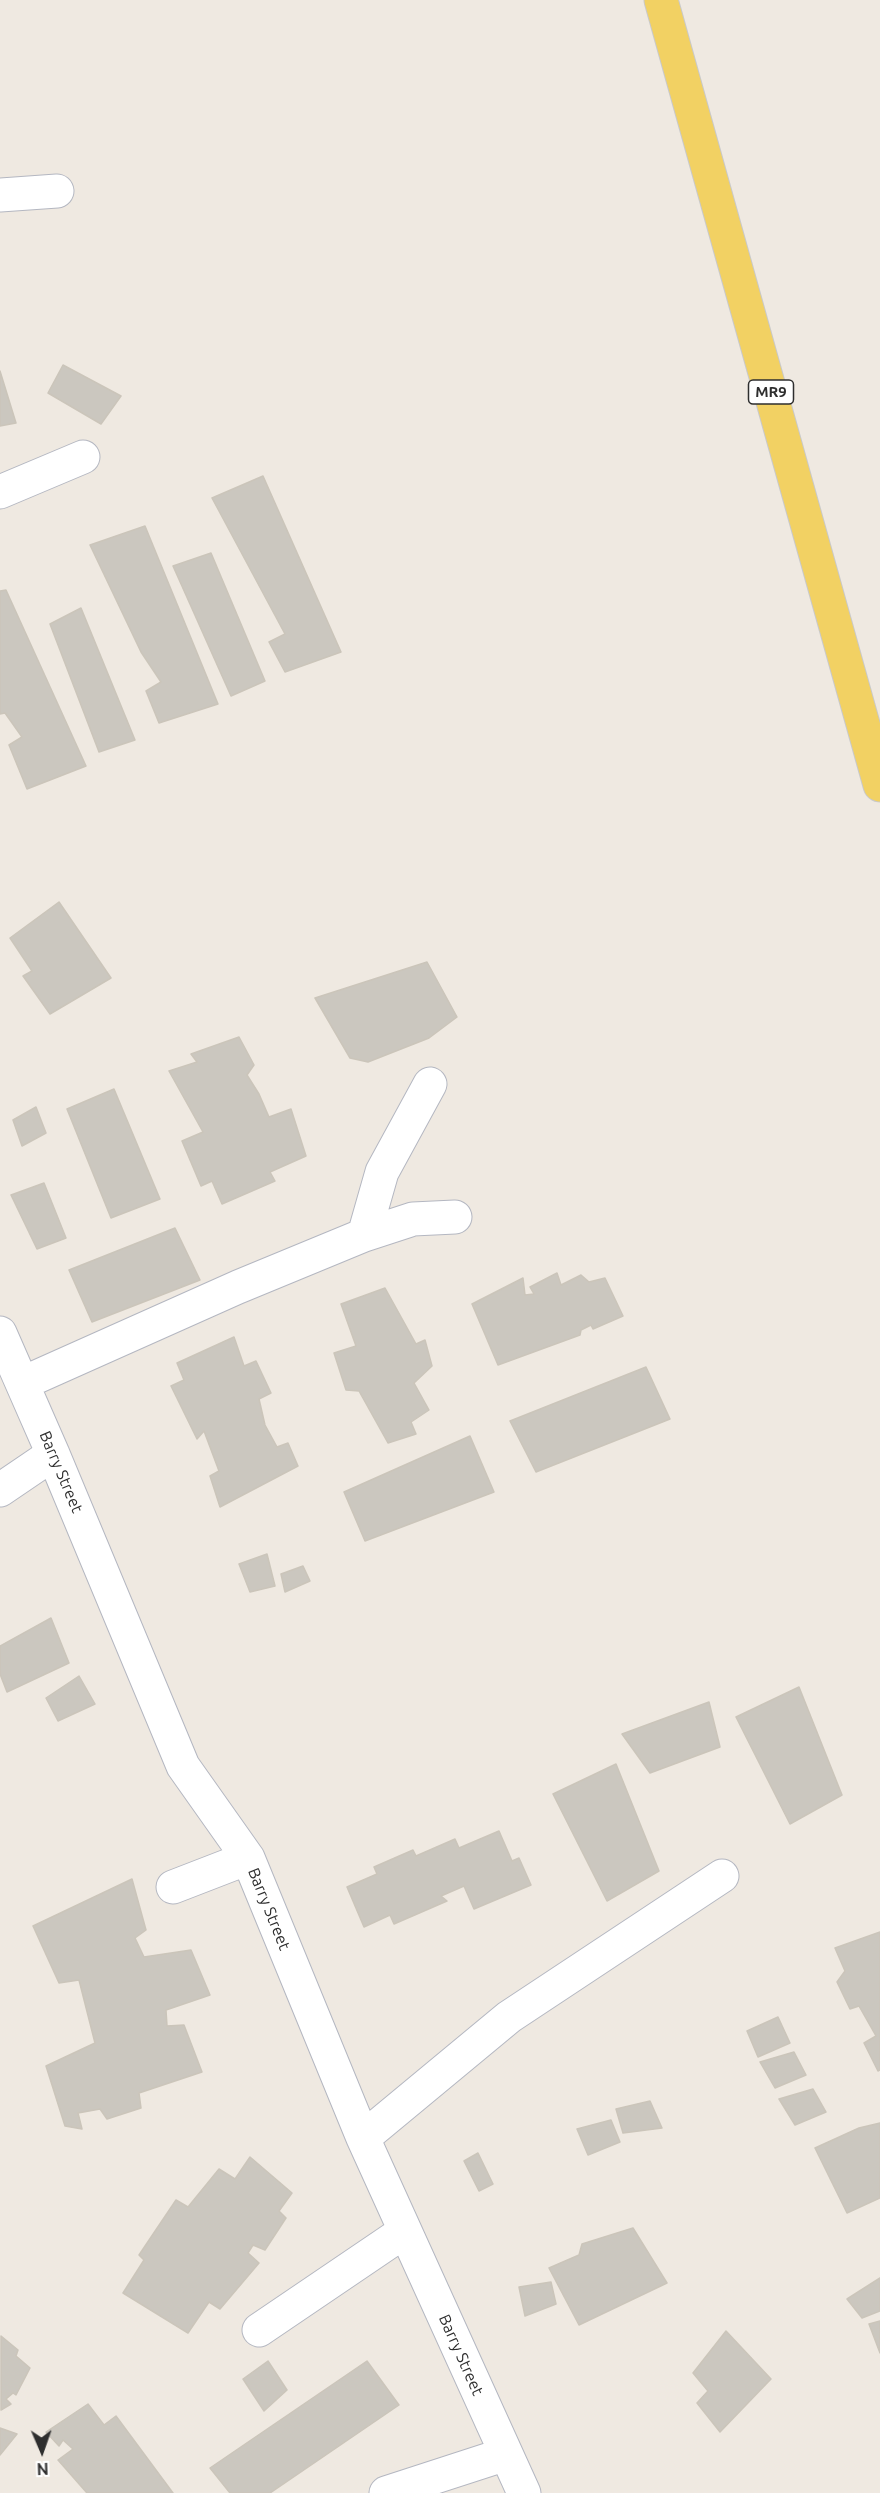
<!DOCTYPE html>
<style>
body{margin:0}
#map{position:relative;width:880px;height:2493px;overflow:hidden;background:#efe9e1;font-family:Ubuntu,sans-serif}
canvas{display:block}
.north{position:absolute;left:12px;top:2421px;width:60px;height:60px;-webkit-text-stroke:4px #fff;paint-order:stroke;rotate:178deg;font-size:16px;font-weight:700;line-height:24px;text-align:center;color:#2e2e2e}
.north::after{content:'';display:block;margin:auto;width:21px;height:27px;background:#2e2e2e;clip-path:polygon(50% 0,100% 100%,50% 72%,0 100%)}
</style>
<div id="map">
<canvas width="880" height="2493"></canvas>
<div class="north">N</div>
</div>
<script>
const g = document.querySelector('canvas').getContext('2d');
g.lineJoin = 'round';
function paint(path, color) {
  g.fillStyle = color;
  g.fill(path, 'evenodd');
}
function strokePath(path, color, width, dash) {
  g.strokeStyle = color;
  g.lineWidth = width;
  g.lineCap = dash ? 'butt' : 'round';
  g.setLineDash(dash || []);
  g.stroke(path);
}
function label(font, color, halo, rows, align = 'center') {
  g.font = font + ' Ubuntu,sans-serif';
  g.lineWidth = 6;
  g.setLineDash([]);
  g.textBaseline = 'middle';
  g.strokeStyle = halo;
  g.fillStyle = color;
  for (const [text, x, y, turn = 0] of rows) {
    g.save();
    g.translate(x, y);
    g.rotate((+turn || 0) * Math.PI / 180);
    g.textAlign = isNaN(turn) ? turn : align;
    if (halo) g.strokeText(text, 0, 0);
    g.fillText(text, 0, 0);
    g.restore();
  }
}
const building = new Path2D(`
 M63,365L121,396L101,424L48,393Z
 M0,371L16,423L0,426Z
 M263,476L341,652L285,672L269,642L285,634L212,498Z
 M145,526L218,704L159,723L146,691L161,682L141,652L90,545Z
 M211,553L265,681L231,696L173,566Z
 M6,590L86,766L27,789L9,745L22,737L5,713L0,714V591Z
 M81,608L135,740L99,752L50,624Z
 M59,902L111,978L50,1014L23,976L32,971L10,938Z
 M427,962L457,1017L429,1038L368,1062L350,1058L315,998Z
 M239,1037L254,1065L247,1075L259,1094L269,1117L291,1109L306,1156L270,1172L275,1181L222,1204L212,1181L201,1186L182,1141L203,1132L169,1071L197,1062L191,1054Z
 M114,1089L160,1199L111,1218L67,1109Z
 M36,1107L46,1133L22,1146L13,1120Z
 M44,1183L66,1238L37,1249L11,1195Z
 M175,1228L200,1280L92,1322L69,1270Z
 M557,1273L561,1285L581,1275L589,1282L605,1278L623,1316L593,1329L591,1325L581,1330L580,1335L498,1365L472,1304L523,1278L525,1295L534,1294L530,1287Z
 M385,1288L416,1344L425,1340L432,1366L414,1383L429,1410L411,1422L416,1434L388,1443L359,1391L346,1390L334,1353L356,1346L341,1304Z
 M234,1337L244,1366L256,1361L271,1393L259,1399L265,1425L277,1447L288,1443L298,1466L220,1507L210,1476L219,1471L204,1431L197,1439L171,1386L184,1380L177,1363Z
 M646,1367L670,1419L536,1472L510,1421Z
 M470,1436L494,1492L365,1541L344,1492Z
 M267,1554L275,1586L250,1592L239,1564Z
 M303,1566L310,1581L285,1592L281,1574Z
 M51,1618L69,1663L7,1692L0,1674V1646Z
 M79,1676L95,1704L58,1721L46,1698Z
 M799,1687L842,1795L790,1824L736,1717Z
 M709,1702L720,1747L650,1773L622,1734Z
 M616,1764L659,1871L607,1901L553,1794Z
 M499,1831L512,1861L519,1858L531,1885L474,1909L464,1886L441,1896L447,1901L394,1924L390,1915L364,1927L347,1887L377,1874L374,1867L413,1850L416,1856L455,1839L459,1848Z
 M132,1879L146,1930L135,1938L144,1957L191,1950L210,1995L166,2010L167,2026L184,2025L202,2072L139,2093L141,2108L107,2119L100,2109L78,2113L82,2129L65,2126L46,2066L95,2043L79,1980L59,1983L33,1926Z
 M880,1932V2070L878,2071L864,2043L876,2036L859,2006L850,2009L837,1982L845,1971L835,1948Z
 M778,2017L790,2043L758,2057L747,2031Z
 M794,2052L806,2075L775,2088L760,2062Z
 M813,2089L826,2112L795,2125L779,2099Z
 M650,2101L662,2128L623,2133L616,2109Z
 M611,2120L620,2142L588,2155L577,2129Z
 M880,2123V2198L847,2213L815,2148L859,2128Z
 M478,2153L493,2184L479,2191L464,2161Z
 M250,2157L292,2193L279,2211L286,2218L265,2250L253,2245L248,2253L259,2263L220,2309L209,2302L188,2333L123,2293L144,2260L139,2255L176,2200L188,2207L219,2169L235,2179Z
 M633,2228L667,2283L579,2325L549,2268L579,2255L582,2244Z
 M880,2278V2311L862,2318L847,2299Z
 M551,2282L556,2304L525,2316L519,2287Z
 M880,2321V2353L869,2324Z
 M726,2331L771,2379L720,2432L697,2403L708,2391L693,2373Z
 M1,2336L18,2350L16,2356L30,2368L16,2395L13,2393L6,2399L11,2404L1,2410Z
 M268,2361L287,2390L264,2411L243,2379Z
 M367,2361L399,2405L270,2493H230L210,2468Z
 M88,2404L104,2425L116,2416L173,2493H87L58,2460L73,2449L63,2440L59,2446L46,2432Z
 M0,2428L17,2434L0,2455Z`);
paint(building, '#cbc7bf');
strokePath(building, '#cbc5ba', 1.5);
const street = new Path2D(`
 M0,195L57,191
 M0,492L83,457
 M364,1235L382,1172L430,1084
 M0,1333L53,1454L183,1766L248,1858L363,2138L524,2493
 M23,1383L238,1287L364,1235L413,1219L455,1217
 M0,1490L53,1454
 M173,1887L248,1858
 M363,2138L509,2017L722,1876
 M259,2330L405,2231
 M386,2493L506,2454`);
const primary = new Path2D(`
 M661,0L880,785`);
strokePath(street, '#b4b7c1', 35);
strokePath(primary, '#c9c9c9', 35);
strokePath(street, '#fff', 33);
strokePath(primary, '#f2d163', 33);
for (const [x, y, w] of [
 [771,392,45]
]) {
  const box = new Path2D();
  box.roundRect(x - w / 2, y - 12, w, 24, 4.5);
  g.fillStyle = '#fff';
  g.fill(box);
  strokePath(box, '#2e2e2e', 1.5);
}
label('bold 15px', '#2e2e2e', null, [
 ["MR9",771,392]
]);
label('16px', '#2e2e2e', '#fff', [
 ["Barry Street",61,1472,67],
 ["Barry Street",269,1909,68],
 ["Barry Street",461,2355,66]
]);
</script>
